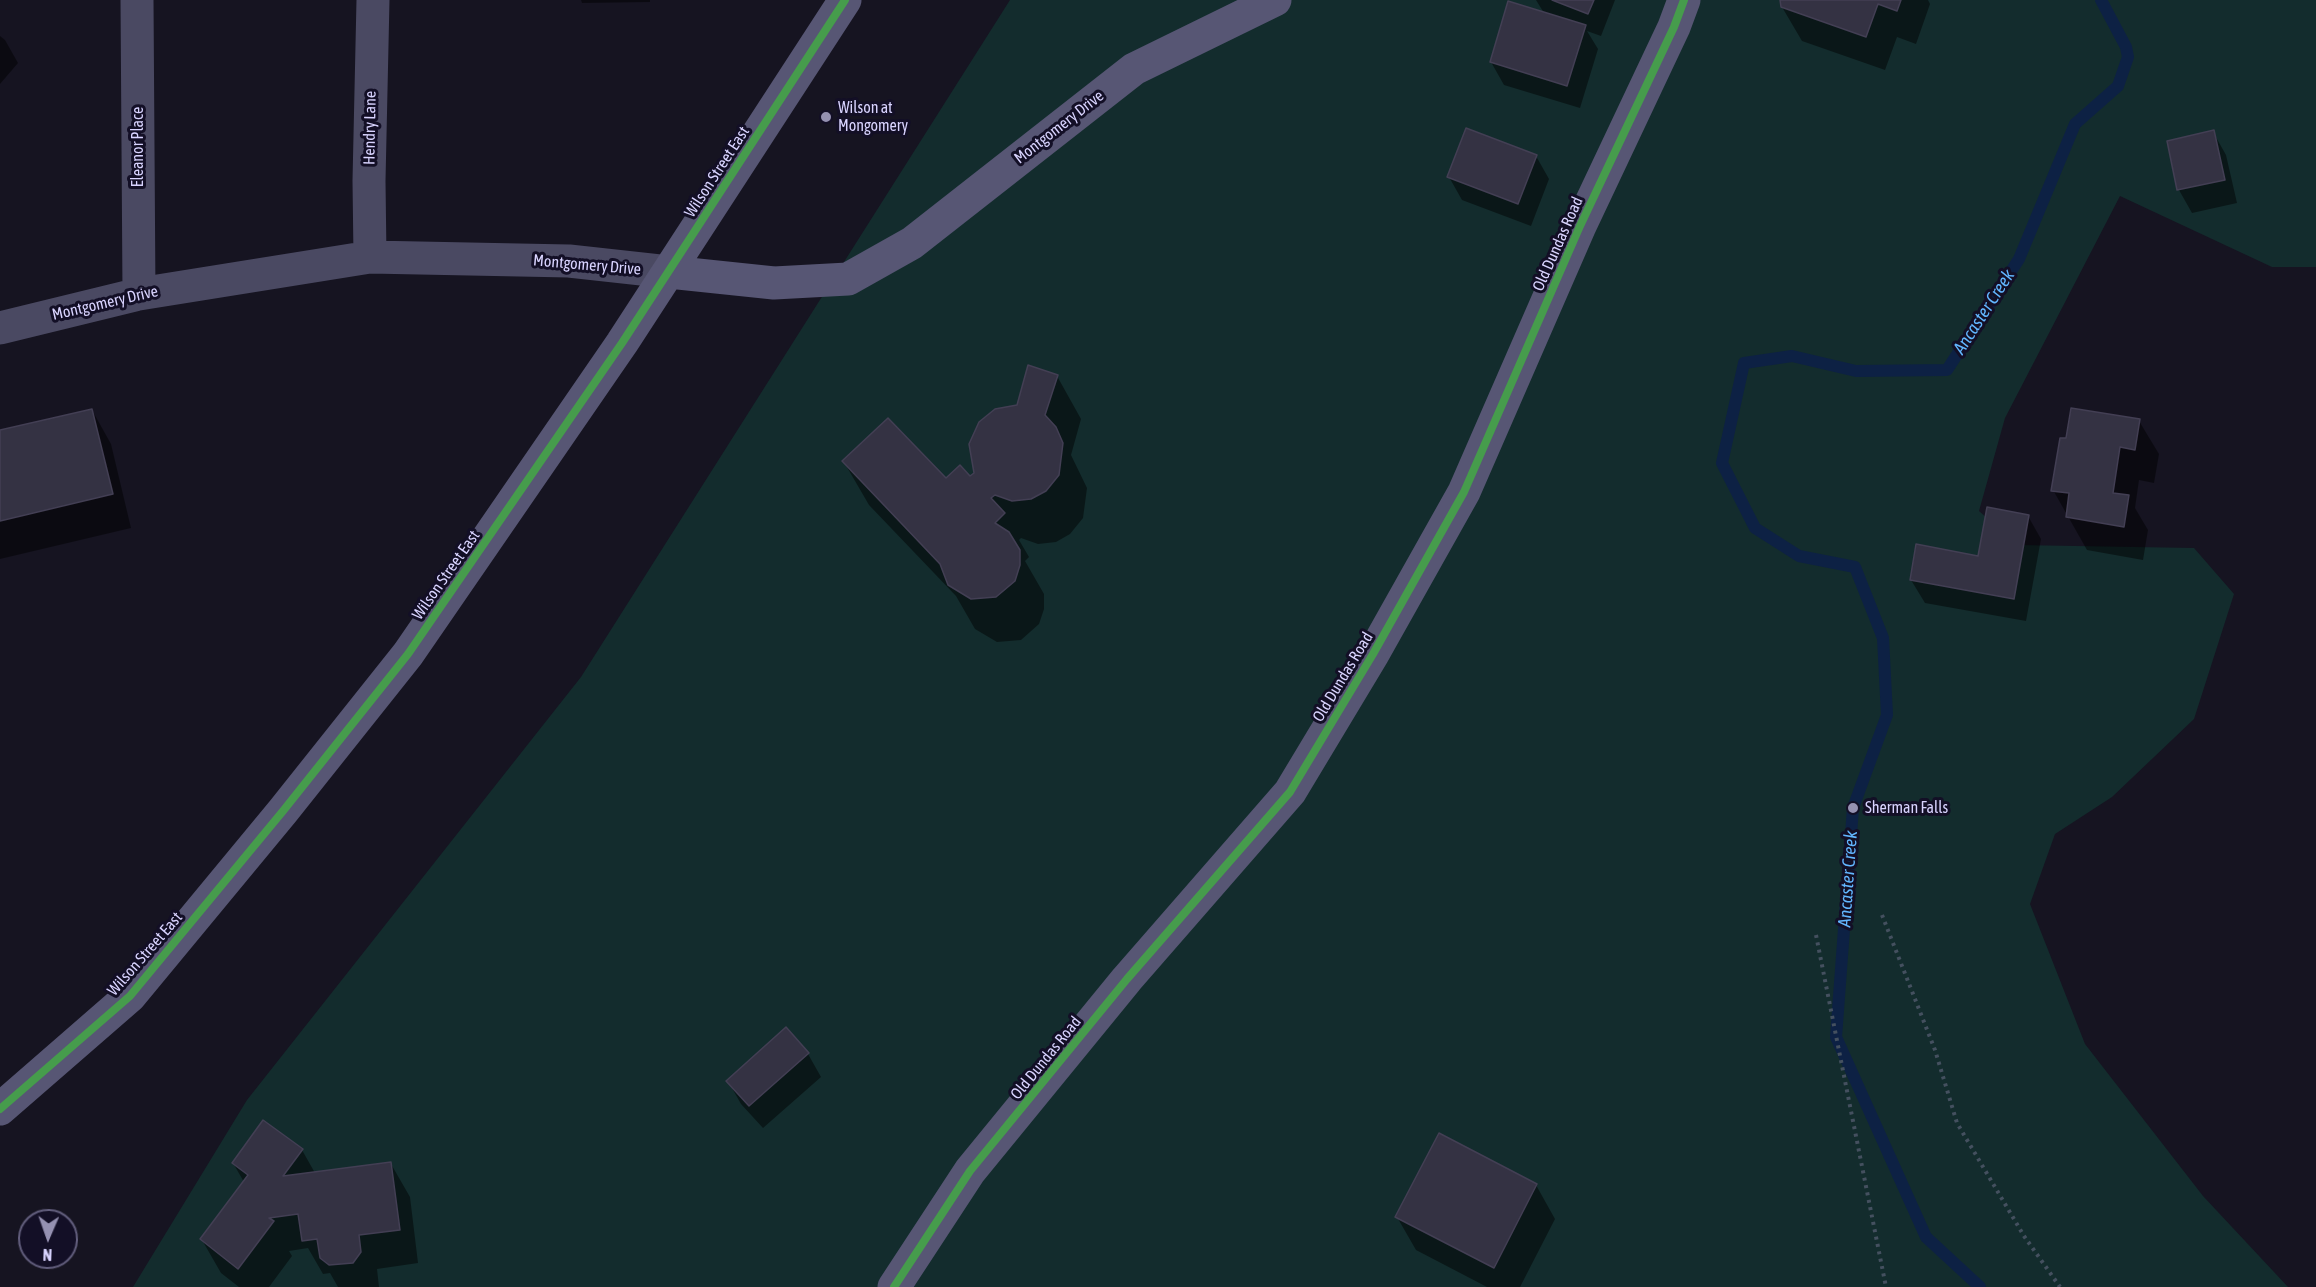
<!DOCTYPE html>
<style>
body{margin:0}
#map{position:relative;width:2316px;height:1287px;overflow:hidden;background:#161421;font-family:"Asap Condensed",sans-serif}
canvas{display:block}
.north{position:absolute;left:18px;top:1209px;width:60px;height:60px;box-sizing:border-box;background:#130f26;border:2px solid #625e7d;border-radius:50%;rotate:182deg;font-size:16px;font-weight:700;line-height:24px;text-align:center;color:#d9d4ff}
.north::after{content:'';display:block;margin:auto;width:21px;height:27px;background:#9591b1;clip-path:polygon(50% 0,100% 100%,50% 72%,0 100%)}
</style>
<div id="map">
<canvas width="2316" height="1287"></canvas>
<div class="north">N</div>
</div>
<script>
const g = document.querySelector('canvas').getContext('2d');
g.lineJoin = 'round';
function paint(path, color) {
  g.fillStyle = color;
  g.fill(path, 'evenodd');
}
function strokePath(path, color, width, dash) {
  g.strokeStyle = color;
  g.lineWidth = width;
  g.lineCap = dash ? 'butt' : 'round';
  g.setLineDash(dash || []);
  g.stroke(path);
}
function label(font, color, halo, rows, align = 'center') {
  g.font = font + ' "Asap Condensed",sans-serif';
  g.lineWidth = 6;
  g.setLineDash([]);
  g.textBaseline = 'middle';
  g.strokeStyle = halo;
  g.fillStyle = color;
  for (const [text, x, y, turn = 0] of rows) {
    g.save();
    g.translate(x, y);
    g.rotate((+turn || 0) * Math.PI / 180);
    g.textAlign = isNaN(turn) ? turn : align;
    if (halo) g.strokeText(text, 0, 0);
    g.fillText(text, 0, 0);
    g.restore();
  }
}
paint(new Path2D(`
 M1010,0H2316V267H2272L2120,196L2005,418L1979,511L2017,545L2194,548L2234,594L2194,719L2112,797L2055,834L2030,904L2085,1044L2203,1196L2288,1287H133L247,1100L581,677Z`), '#132c2d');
paint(new Path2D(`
 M581,0H650V2L582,3Z
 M1536,0H1615L1601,36L1587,31L1598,49L1580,108L1504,85L1491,62L1544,13Z
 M1781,0H1928L1930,4L1916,44L1897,37L1885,70L1802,41L1782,7Z
 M0,36L5,40L18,63L0,84Z
 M2213,132L2226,155L2237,203L2192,213L2179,190L2169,142Z
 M1536,156L1549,179L1531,226L1462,200L1449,177Z
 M1057,376L1081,419L1071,455L1087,488L1083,518L1070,534L1056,542L1038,544L1021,538L1019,540L1029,557L1025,561L1044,594V609L1039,624L1021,640L997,642L975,629L956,596L869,505L844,462L946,480L970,478L975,474L1018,406Z
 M92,410L111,444L131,528L0,559V432Z
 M2139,421L2159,454L2154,483L2139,480L2135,508L2148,530L2143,560L2087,550L2053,490Z
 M2028,516L2041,539L2026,621L1925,603L1911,580L1979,557Z
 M786,1029L808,1054L821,1077L763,1128L741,1104L728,1081Z
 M302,1150L315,1173L391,1164L410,1197L418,1263L377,1269L379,1287H338L330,1273L323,1274L308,1248L289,1251L292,1256L269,1287H239L221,1273L202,1240L244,1182L233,1163Z
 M1536,1185L1555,1219L1520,1287H1487L1416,1250L1397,1217Z`), '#0007');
strokePath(new Path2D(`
 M1980,1287L1926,1237L1836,1037L1853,808L1887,715L1883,638L1855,567L1799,556L1755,528L1722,463L1744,363L1792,356L1856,371L1947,370L2019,259L2075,124L2118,86L2128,57L2126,47L2101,0`), '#0d2144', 12);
const building = new Path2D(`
 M1552,0H1594L1588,14Z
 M1780,0H1901L1897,11L1878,4L1866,37L1781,7Z
 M1508,1L1586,25L1567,86L1490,62Z
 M1466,128L1537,155L1518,204L1447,177Z
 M2214,130L2225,180L2177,190L2167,141Z
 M1028,365L1058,375L1045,415L1056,427L1063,443L1059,475L1046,491L1031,499L1012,501L995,495L991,498L1005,513L995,523L1009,532L1020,550V565L1015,581L996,597L971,599L948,585L940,564L842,461L888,418L946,478L960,465L970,476L974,473L969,444L979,422L995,409L1017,405Z
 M2071,408L2140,419L2135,450L2120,447L2113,493L2129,495L2124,527L2066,517L2069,493L2051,491L2060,438H2066Z
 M92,409L113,494L0,521V430Z
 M1987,507L2029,515L2014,599L1910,580L1916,544L1978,556Z
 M786,1027L809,1053L749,1106L726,1081Z
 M263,1120L303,1149L283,1176L391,1162L400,1230L359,1235L361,1252L353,1263L329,1265L320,1258L317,1239L302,1241L298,1214L269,1218L274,1221L238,1269L200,1239L248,1175L232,1163Z
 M1439,1133L1537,1184L1494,1268L1395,1217Z`);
paint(building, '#343243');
strokePath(building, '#433f54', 1.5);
strokePath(new Path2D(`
 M1882,915L1935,1050L1957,1123L2024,1236L2060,1287
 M1816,935L1886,1287`), '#44505f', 4, [3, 4.5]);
strokePath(new Path2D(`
 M137,0L139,294
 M370,257L369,181L373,0
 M0,328L139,294L370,257L569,261L669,272`), '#4a4962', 33);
strokePath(new Path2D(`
 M669,272L774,283L848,279L912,243L1134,69L1275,0
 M0,1109L130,996L283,811L408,654L622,343L845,0
 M894,1287L970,1171L1127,979L1290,792L1373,654L1464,492L1580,226L1674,27L1684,0`), '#575674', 33);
strokePath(new Path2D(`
 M0,1109L130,996L283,811L408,654L622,343L845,0
 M894,1287L970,1171L1127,979L1290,792L1373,654L1464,492L1580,226L1674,27L1684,0`), '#469c4c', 8);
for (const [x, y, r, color] of [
 [826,117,6,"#9591b1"],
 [1853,808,6,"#9591b1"]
]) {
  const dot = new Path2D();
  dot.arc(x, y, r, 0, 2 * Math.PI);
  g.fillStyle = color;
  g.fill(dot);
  strokePath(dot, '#130f26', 2);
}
label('16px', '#d9d4ff', '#130f26', [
 ["Wilson at",838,108],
 ["Mongomery",838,126],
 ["Sherman Falls",1865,808]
], 'left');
label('16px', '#d9d4ff', '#130f26', [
 ["Montgomery Drive",1059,127,-38],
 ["Hendry Lane",370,128,-89],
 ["Eleanor Place",138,147,-90],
 ["Wilson Street East",717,172,-57],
 ["Old Dundas Road",1558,244,-66],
 ["Montgomery Drive",587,265,5],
 ["Montgomery Drive",105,303,-13],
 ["Wilson Street East",446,575,-55],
 ["Old Dundas Road",1343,677,-59],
 ["Wilson Street East",145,954,-49],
 ["Old Dundas Road",1046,1058,-51]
]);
label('italic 18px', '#62b6ff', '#130f26', [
 ["Ancaster Creek",1984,312,-57],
 ["Ancaster Creek",1848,879,-86]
]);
</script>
